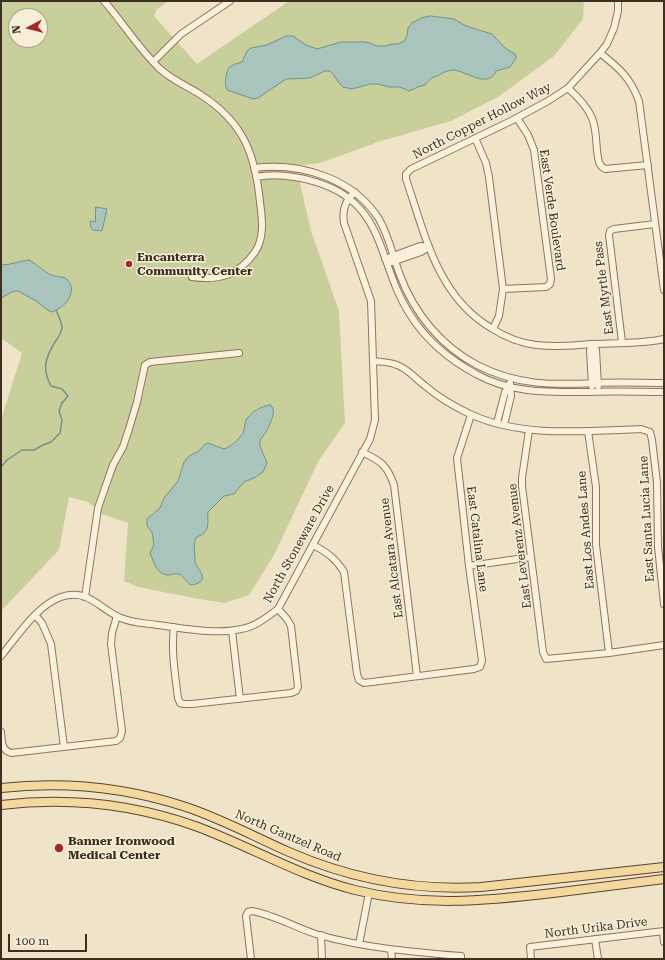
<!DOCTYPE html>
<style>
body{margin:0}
#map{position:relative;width:665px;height:960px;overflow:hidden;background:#f0e4c8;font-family:"Roboto Serif",serif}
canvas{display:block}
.frame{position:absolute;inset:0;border:2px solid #3d2e20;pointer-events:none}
.north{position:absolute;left:8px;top:8px;width:40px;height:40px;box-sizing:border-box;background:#f7eed8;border:1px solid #ada18e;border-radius:50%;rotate:263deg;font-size:11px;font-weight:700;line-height:16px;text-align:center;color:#3d2e20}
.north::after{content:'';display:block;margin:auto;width:14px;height:18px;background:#9e2a2b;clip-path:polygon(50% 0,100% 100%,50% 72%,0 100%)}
.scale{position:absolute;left:8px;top:934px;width:79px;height:18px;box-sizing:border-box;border:2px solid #3d2e20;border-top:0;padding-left:5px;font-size:12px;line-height:14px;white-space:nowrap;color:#3d2e20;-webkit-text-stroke:3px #f7eed8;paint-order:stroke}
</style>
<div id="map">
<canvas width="665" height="960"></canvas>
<div class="frame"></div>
<div class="north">N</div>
<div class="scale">100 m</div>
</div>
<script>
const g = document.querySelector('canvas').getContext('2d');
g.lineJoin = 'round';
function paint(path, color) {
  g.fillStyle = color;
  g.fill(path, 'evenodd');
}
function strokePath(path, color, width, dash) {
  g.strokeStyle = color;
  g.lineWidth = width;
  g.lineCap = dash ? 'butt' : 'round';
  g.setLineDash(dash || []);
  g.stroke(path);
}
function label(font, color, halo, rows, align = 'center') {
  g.font = font + ' "Roboto Serif",serif';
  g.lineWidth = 3;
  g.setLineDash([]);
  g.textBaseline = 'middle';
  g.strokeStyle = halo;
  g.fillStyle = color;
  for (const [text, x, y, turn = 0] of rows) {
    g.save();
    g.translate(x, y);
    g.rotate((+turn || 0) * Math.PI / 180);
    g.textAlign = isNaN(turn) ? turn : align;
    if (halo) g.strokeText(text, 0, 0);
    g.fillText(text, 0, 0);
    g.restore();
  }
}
paint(new Path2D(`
 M1,1H169L157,9L154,16L197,64L289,1H584L583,19L554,56L498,97L451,121L381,141L320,163L296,166L311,231L339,311L345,423L319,460L274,555L249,595L225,603L199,599L138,587L124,581L128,523L102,514L88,502L69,497L59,550L1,611V420L22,353L1,338ZM16,16H40V40H16Z`), '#c9cf9b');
const water = new Path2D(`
 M431,16L454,19L466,26L492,34L505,48L515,54L516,58L510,67L496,71C489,89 467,72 454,70C447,70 443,73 437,76C431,78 429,80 425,85L418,87L409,91L400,87H389L378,84H370L352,89L343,87L339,83L333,74L330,71H325L310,78L286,79L258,98L253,99L227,90C225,85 225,83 226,77C227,66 232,65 242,62L247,51L251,48L267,45L286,36H293L306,45L317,49L341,42H364L370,43L376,46H386L392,44H398L404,41L407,36L408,28L412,23L421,18Z
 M96,207L107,209L102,231L93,230L91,228L90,221L95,222Z
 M29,260C37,264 42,270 49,274C55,277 60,276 65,278C73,282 73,293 68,300C65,305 58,309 53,312L49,311L36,301L18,291L12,292L1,298V265C11,265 19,261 29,260Z
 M270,405C278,410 270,423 267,430C265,435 261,437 260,441C259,448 265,456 267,463L263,472L256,477L244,482L234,494L224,496L208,512C207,519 210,528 204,533C202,535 198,536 196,538C193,543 195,554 195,560C194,567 210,577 198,583C186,590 186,575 178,574C175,573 171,575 169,575C156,575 154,562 150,553L154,545L152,532L147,526V519L160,508L164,498L178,481L184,462L189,456L199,451L204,445L208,443L224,449C231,447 239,439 243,433C245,429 244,424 246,420C251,412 261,406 270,405Z`);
paint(water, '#a9c4bc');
strokePath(water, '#6f938a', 1);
strokePath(new Path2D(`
 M1,467L7,460L22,450H34L43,445L51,442L60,433L62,420L59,411L62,403L68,396L62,389L51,386C42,369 45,358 55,342C58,338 61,334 62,328C62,322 58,315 56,310`), '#6f938a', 1.5);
const minor = new Path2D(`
 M104,1C123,23 139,49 160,69C172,80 187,86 201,95C243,122 255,153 260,202C262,218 265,237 255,252C239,275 219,281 192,277
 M618,1V11L614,28L607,44L600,53L568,88L548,101L511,121L411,169L406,174V179C425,234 437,296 491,328C505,337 520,343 536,345C555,347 573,346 591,344C614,343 642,344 664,339
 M600,53C619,68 630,77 639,101L664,290
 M153,62L181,34L230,1
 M568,88C578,97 587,106 592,118C598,133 595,148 599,162C600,166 602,167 605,169L648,165
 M475,138L486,163L489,177L503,289L499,316L493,329
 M254,168C300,162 353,178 379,219C389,236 393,257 400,275C414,313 441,346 477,365C518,386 553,385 598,383C620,382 642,383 664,383
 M256,177C277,173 296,176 316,182C388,204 376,263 411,316C427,341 450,360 476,374C511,394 552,392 591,392C616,391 640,392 664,392
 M385,259L420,246L429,247
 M392,262L421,252L429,247
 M503,289L546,287L550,284L551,279L534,150L528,135L517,118
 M622,342L609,235L610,231L614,229L655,224
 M593,344L596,350L598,386
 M373,361C381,362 390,362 397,365C408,369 415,378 424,385C438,397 453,406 470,414C521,438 586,431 641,429L650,432L652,440L657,482L658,547L664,604
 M592,386L590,350L593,344
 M497,423L505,392L509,386
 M504,425L511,396L510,383
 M529,430L522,478V486L543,652L546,659L609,653L664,645
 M588,431L596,487V545L609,653
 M362,452C381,461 387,465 394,485L417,676
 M313,545C327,552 336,559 344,572L357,674L359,680L364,683L474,669L480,667L482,661L469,566L457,458L471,415
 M469,566L531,557
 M85,597L98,508L113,465L123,447L129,429L137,402L145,365L150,362L239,353
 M35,615L42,623L51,644L64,747
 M174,627C171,651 175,674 178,698L180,703L184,704H192L291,693L296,691L298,687L291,626L287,619L278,609
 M232,631L240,699
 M1,656C17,637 37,605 61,597C89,588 99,609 121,618C132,623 145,623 157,625C183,628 215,635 241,629C255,627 267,617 278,609L370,439L375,420L371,301L344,223C342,210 345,201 355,192
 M1,732C2,741 1,750 11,753L116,741L120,738L122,731L111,644L112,633L117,616
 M663,931L664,942
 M321,935L322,959
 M595,939L598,959
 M359,944L369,893
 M391,950L392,959
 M251,959L246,916L248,912L252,911C275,915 296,928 319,935C365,948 413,952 461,956V959
 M531,959L530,947L664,931`);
const major = new Path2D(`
 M1,788C65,781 125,787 186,807C222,819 255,837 289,852C351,879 413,891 481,887L664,867
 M1,805C68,797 134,804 198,827C251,847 300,876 355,890C423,907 485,901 553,893C590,888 627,884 664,879`);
strokePath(minor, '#8d765c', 8);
strokePath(major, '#5b4430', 10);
strokePath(minor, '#faf1dc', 6);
strokePath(major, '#f3d9a0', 8);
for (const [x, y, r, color] of [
 [129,264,4,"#9e2a2b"],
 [59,848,5,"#9e2a2b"]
]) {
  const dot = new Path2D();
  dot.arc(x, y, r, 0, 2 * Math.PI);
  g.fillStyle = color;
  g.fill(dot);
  strokePath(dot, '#f7eed8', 1.5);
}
label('12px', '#3d2e20', '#f7eed8', [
 ["North Copper Hollow Way",482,121,-27],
 ["East Verde Boulevard",552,210,82],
 ["East Myrtle Pass",604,288,-97],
 ["East Santa Lucia Lane",647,519,-93],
 ["East Los Andes Lane",586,530,-94],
 ["East Catalina Lane",477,539,83],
 ["North Stoneware Drive",299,544,-61],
 ["East Leverenz Avenue",520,546,-97],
 ["East Alcatara Avenue",392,558,-97],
 ["North Gantzel Road",288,836,23],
 ["North Urika Drive",596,928,-7]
]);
label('bold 12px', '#3d2e20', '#f7eed8', [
 ["Encanterra",137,257],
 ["Community Center",137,271],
 ["Banner Ironwood",68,841],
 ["Medical Center",68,855]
], 'left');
</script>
